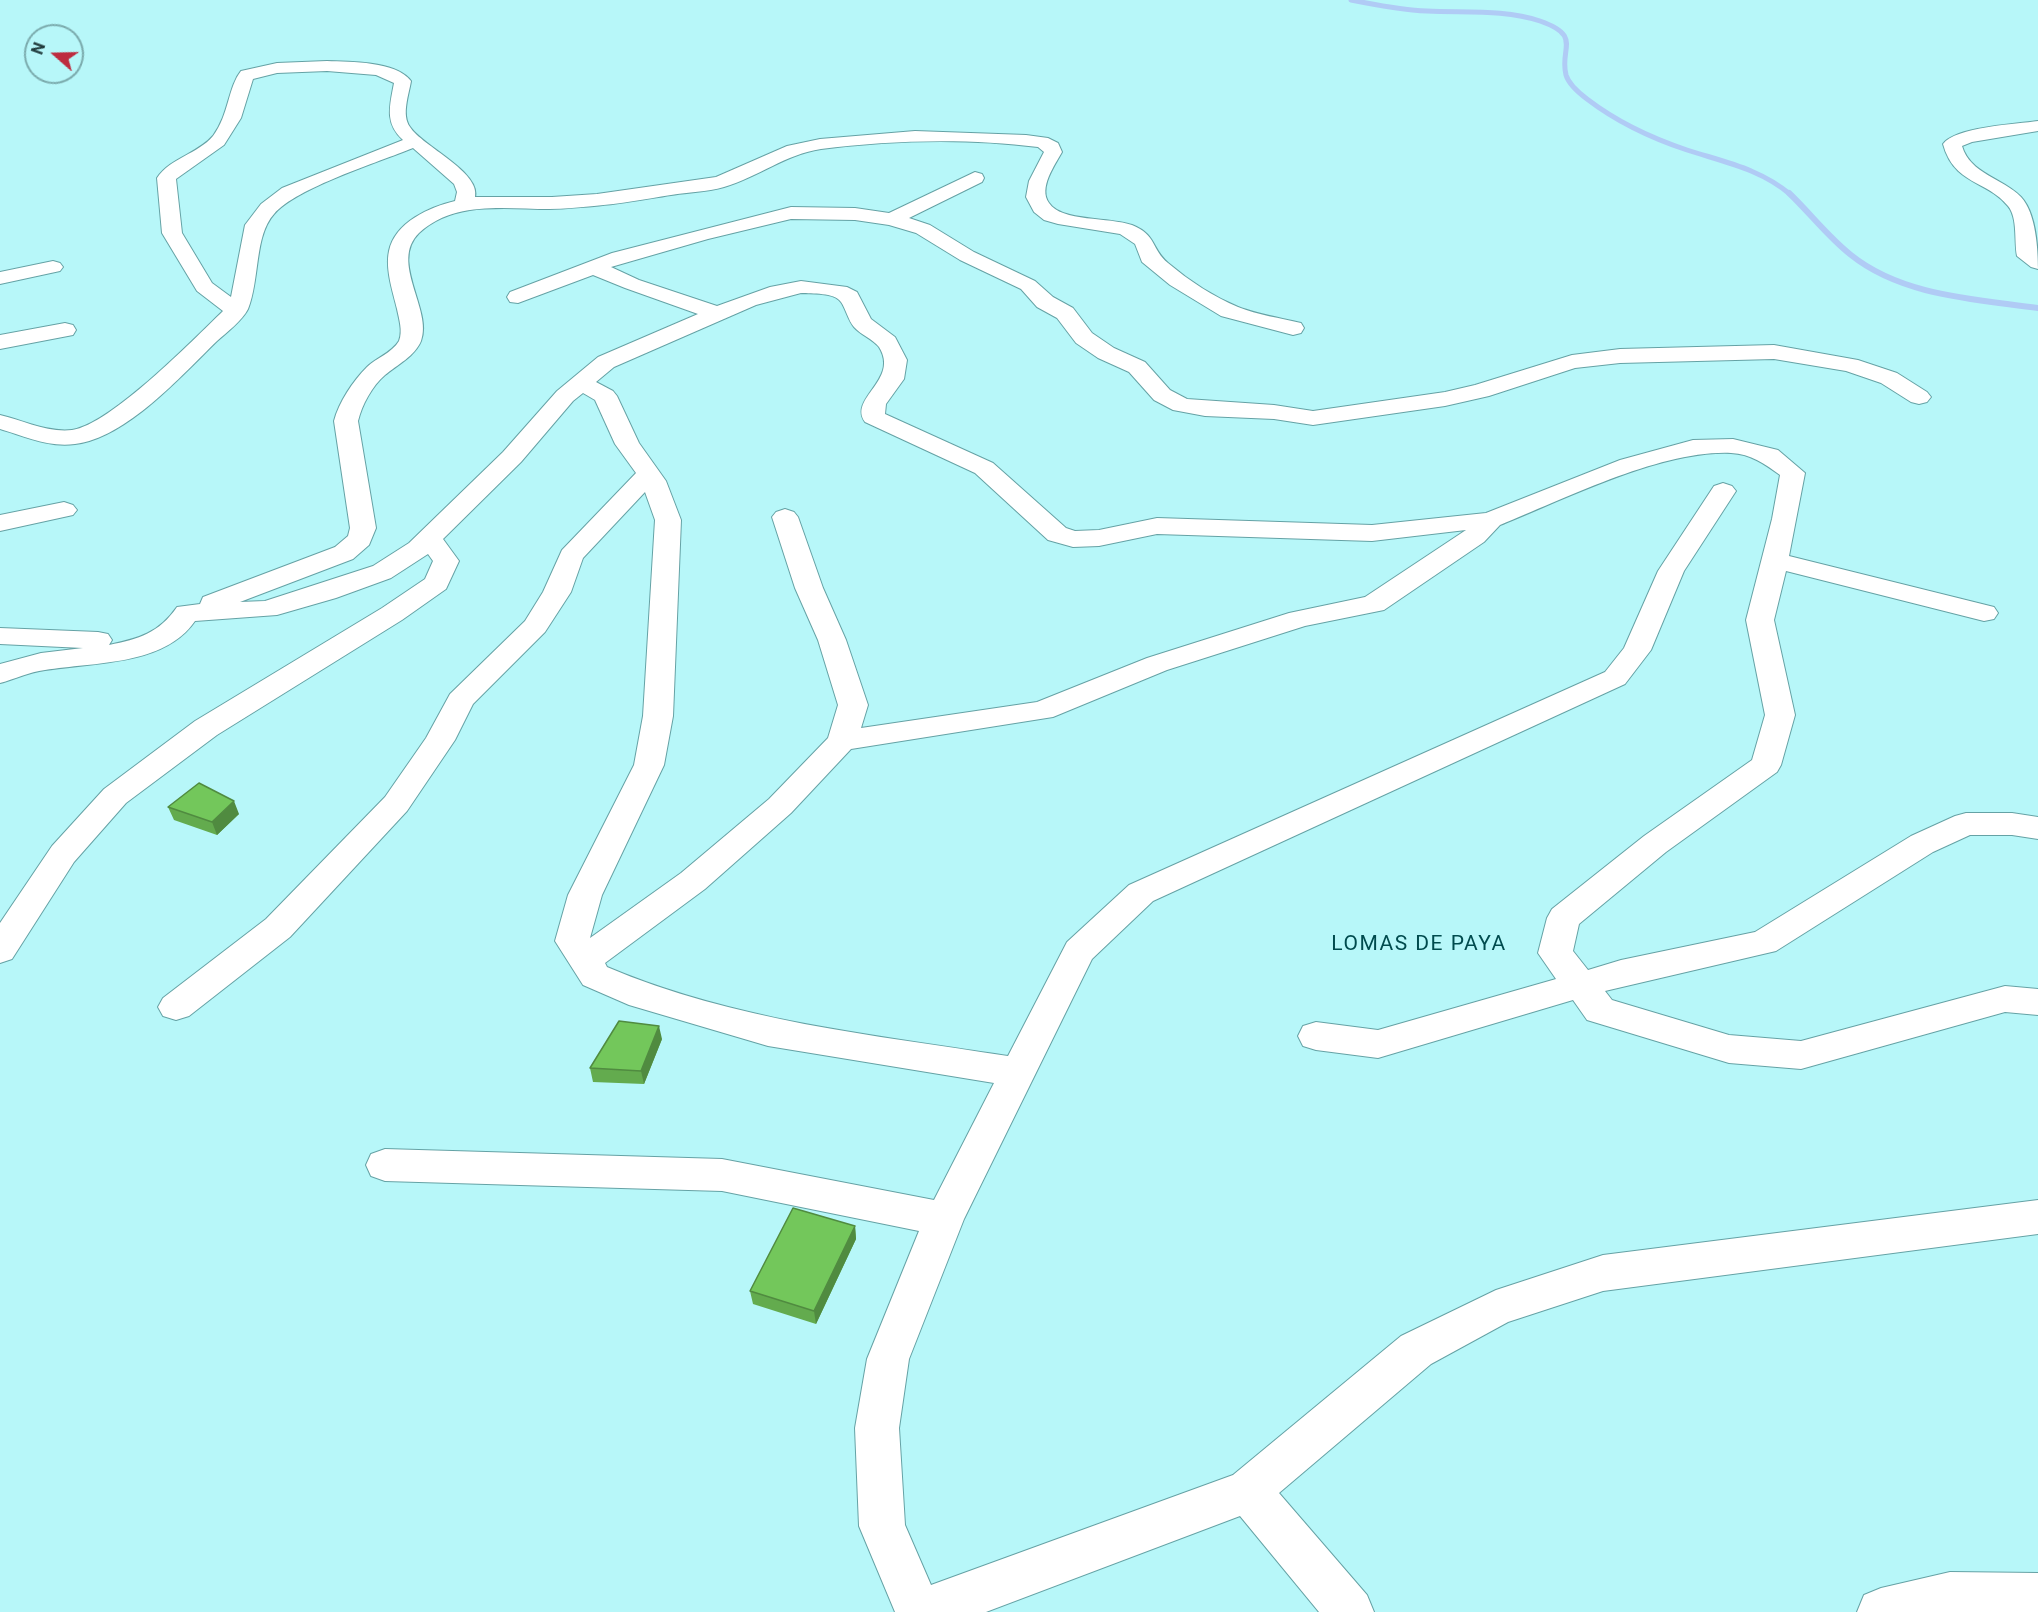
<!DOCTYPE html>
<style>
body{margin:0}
#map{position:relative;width:2038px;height:1612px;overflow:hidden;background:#b7f7f9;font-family:Roboto,sans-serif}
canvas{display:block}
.north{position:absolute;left:24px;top:24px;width:60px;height:60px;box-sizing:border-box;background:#b7f7f9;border:2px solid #7babad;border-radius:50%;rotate:290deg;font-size:16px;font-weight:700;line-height:24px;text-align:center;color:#203a3b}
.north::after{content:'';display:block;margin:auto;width:21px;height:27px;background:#bd2c3f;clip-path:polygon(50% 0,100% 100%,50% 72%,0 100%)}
</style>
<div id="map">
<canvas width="2038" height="1612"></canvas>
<div class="north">N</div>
</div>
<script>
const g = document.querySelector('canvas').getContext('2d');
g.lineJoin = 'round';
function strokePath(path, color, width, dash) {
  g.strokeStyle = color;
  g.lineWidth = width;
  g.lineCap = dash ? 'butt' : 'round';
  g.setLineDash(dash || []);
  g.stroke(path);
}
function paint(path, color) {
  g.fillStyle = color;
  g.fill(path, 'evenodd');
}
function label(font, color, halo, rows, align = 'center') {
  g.font = font + ' Roboto,sans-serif';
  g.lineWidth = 4.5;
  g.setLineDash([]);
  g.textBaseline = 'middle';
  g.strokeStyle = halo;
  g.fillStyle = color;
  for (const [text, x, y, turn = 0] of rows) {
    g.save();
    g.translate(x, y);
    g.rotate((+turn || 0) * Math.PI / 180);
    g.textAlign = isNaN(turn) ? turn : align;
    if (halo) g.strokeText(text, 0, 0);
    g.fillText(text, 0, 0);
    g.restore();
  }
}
strokePath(new Path2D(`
 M1351,0C1376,5 1402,10 1427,11C1464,13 1505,9 1540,21C1583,36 1559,48 1566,75C1569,85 1579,93 1587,99C1617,122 1651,138 1687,150C1724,162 1761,169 1791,195`), '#b0cbf5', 5);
strokePath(new Path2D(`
 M1789,193C1810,213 1828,237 1851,255C1902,296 1975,299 2038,308`), '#b0cbf5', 6);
const street = new Path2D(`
 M327,61C351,62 396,61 411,81C409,94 401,115 410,127C422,146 481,172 475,197H552L597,194L716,177L787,146L820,139L915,131L1026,135L1048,138L1058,143L1062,152C1055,165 1038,188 1049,203C1061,222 1110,217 1132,225C1157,235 1151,249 1168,263C1188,280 1214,297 1238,307C1258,315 1280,318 1301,323L1304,328L1301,333L1293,335L1221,316L1170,285L1142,262L1135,244L1120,234L1058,224L1044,220L1034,212L1026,197L1029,181L1044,152L1038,147C968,138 890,140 821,149C786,154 758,177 724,187C707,192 688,192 671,195C645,199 620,204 594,206C580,207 564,209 549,209C507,209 454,200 419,233C389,262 433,310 421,341C415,356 397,365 385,375C372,386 362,405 358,421L376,528L369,545L353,559L240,602L265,601L373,566L409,543L503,452L557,391L598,357L698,314L625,288L593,275L518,303L510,302L507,297L510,292L612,253L791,207L855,208L889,213L975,172L982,174L984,178L982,182L909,218L930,225L974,252L1035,281L1053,297L1073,308L1092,333L1114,348L1145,362L1170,390L1187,399L1274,405L1313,411L1445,392L1475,385L1572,355L1620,349L1774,345L1858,360L1897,373L1927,392L1931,397L1927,402L1919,404L1911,402L1881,383L1846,371L1774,359L1620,363L1575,368L1489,396L1445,406L1313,425L1274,419L1205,416L1173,410L1154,400L1129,372L1098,358L1076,343L1057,318L1037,307L1021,289L960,260L916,233L889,225L855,220L791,219L708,239L611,267L639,280L717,306L770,287L801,281L847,287L857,292L871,319L895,337L907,360L904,379L886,404L885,414L993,463L1066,528L1075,531L1099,530L1157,518L1372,525L1486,513L1620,460L1693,440L1733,439L1778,450L1805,473L1789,556L1994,607L1998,613L1994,619L1984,621L1786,571L1774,620L1795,715L1781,765L1777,772L1666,852L1579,924L1573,951L1588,970L1621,960L1755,932L1911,836L1955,816L1966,813H2012L2038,817V839L2012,835H1970L1933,852L1776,951L1605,991L1612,1000L1729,1035L1801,1041L2005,986L2038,989V1015L2005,1012L1801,1069L1729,1063L1587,1020L1573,1000L1378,1058L1316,1050L1303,1046L1298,1036L1303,1026L1316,1022L1378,1030L1556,979L1538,953L1547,918L1552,909L1644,836L1752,760L1765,715L1746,620L1772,519L1780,475C1765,464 1751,454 1731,453C1661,450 1565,499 1500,525L1484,542L1384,610L1305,626L1167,670L1053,717L851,749L791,813L705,889L605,963L607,967C734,1021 873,1035 1008,1056L1067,942L1129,885L1605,672L1624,648L1658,571L1714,486L1723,483L1732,486L1736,491L1684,571L1651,650L1625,684L1153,901L1092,959L964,1219L909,1359L899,1428L905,1525L931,1585L1233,1475L1401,1336L1496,1290L1603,1255L2038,1200V1234L1603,1291L1508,1322L1431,1364L1279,1493L1367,1595L1374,1612H1319L1240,1516L986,1612H895L859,1526L855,1428L867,1359L919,1231L722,1191L385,1181L371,1176L366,1165L371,1154L385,1149L722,1159L934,1200L994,1083L768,1046L629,1005L583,985L555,941L568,895L634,765L643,716L655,520L645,492L583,558L571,592L545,632L473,704L455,740L407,811L290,937L189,1016L176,1020L163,1016L158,1007L163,998L266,919L385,797L426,738L450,694L525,621L543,592L562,550L636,473L615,444L595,400L583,393L573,401L521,462L443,539L459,561L446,589L402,620L217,735L126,803L74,862L12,959L0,963V923L52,846L104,789L195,721L382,608L425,579L433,561L428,554L391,578L336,598L277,615L195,621C164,666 94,662 45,670C29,672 15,679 0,683V664L41,653L83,648L0,644V628L98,632L108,634L112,640L109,645C139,639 159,633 177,607L200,604L203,597L335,547L348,536L350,528L334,421C339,402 353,381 367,367C376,358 392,353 399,341C403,331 399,319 397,309C393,292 385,269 389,251C395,222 430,207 455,201L457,192L454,184L413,148C379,162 296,188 274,214C254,236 260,280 248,309C242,321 227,332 217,341C181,376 126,438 75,444C50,448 24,436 0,429V415C22,420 48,433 72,430C110,425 193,340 223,311L197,291L162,233L157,178C170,158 198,154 213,136C229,115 228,87 241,71L277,63ZM327,71L376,75L394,83C390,105 384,123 403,140L282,188L261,204L245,225L231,297L212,283L182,233L176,179L224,145L241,118L253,79L277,73ZM801,293C812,294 834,292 841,302C846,309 848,320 854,327C861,335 873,339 879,347C900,380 848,398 865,422L975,473L1048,540L1073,547L1099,546L1157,534L1372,541L1466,530L1365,597L1289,613L1147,658L1037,702L861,728L868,705L846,640L823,588L798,517L794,512L785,509L776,512L772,517L795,588L818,640L838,705L828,738L769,799L681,873L590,938L602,895L664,765L673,716L681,520L666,481L639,443L617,396L613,391L596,382L614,367L756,305Z
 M2038,121V131L1972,142L1962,146C1970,174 2003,178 2021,197C2036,213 2038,250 2038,269L2031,267L2017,256C2014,241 2018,218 2008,206C1987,180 1954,185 1943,144C1955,127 2017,124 2038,121Z
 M53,261L60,263L63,267L60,271L0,284V272Z
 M65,323L73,325L76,330L73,335L0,349V335Z
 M64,502L73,505L77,510L73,515L0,531V515Z
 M1950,1572L2038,1573V1612H1857L1864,1595L1881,1588Z`);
strokePath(street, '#65a2a5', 2);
paint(street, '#fff');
paint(new Path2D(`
 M168,807L239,814L217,835L174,820Z
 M662,1039L644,1084L593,1082L590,1068Z
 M855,1226L856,1239L816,1324L753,1304L750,1291Z`), '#63ab4e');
paint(new Path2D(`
 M234,801L239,814L217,835L212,822Z
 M659,1026L662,1039L644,1084L641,1071Z
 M855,1226L856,1239L816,1324L814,1311Z`), '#508b40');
const building = new Path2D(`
 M199,783L234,801L212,822L168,807Z
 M619,1021L659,1026L641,1071L590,1068Z
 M793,1208L855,1226L814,1311L750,1291Z`);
paint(building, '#73c75b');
strokePath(building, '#508b40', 1.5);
g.letterSpacing = '1.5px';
label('21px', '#004b4e', '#b7f7f9', [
 ["LOMAS DE PAYA",1419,945]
]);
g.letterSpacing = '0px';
</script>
